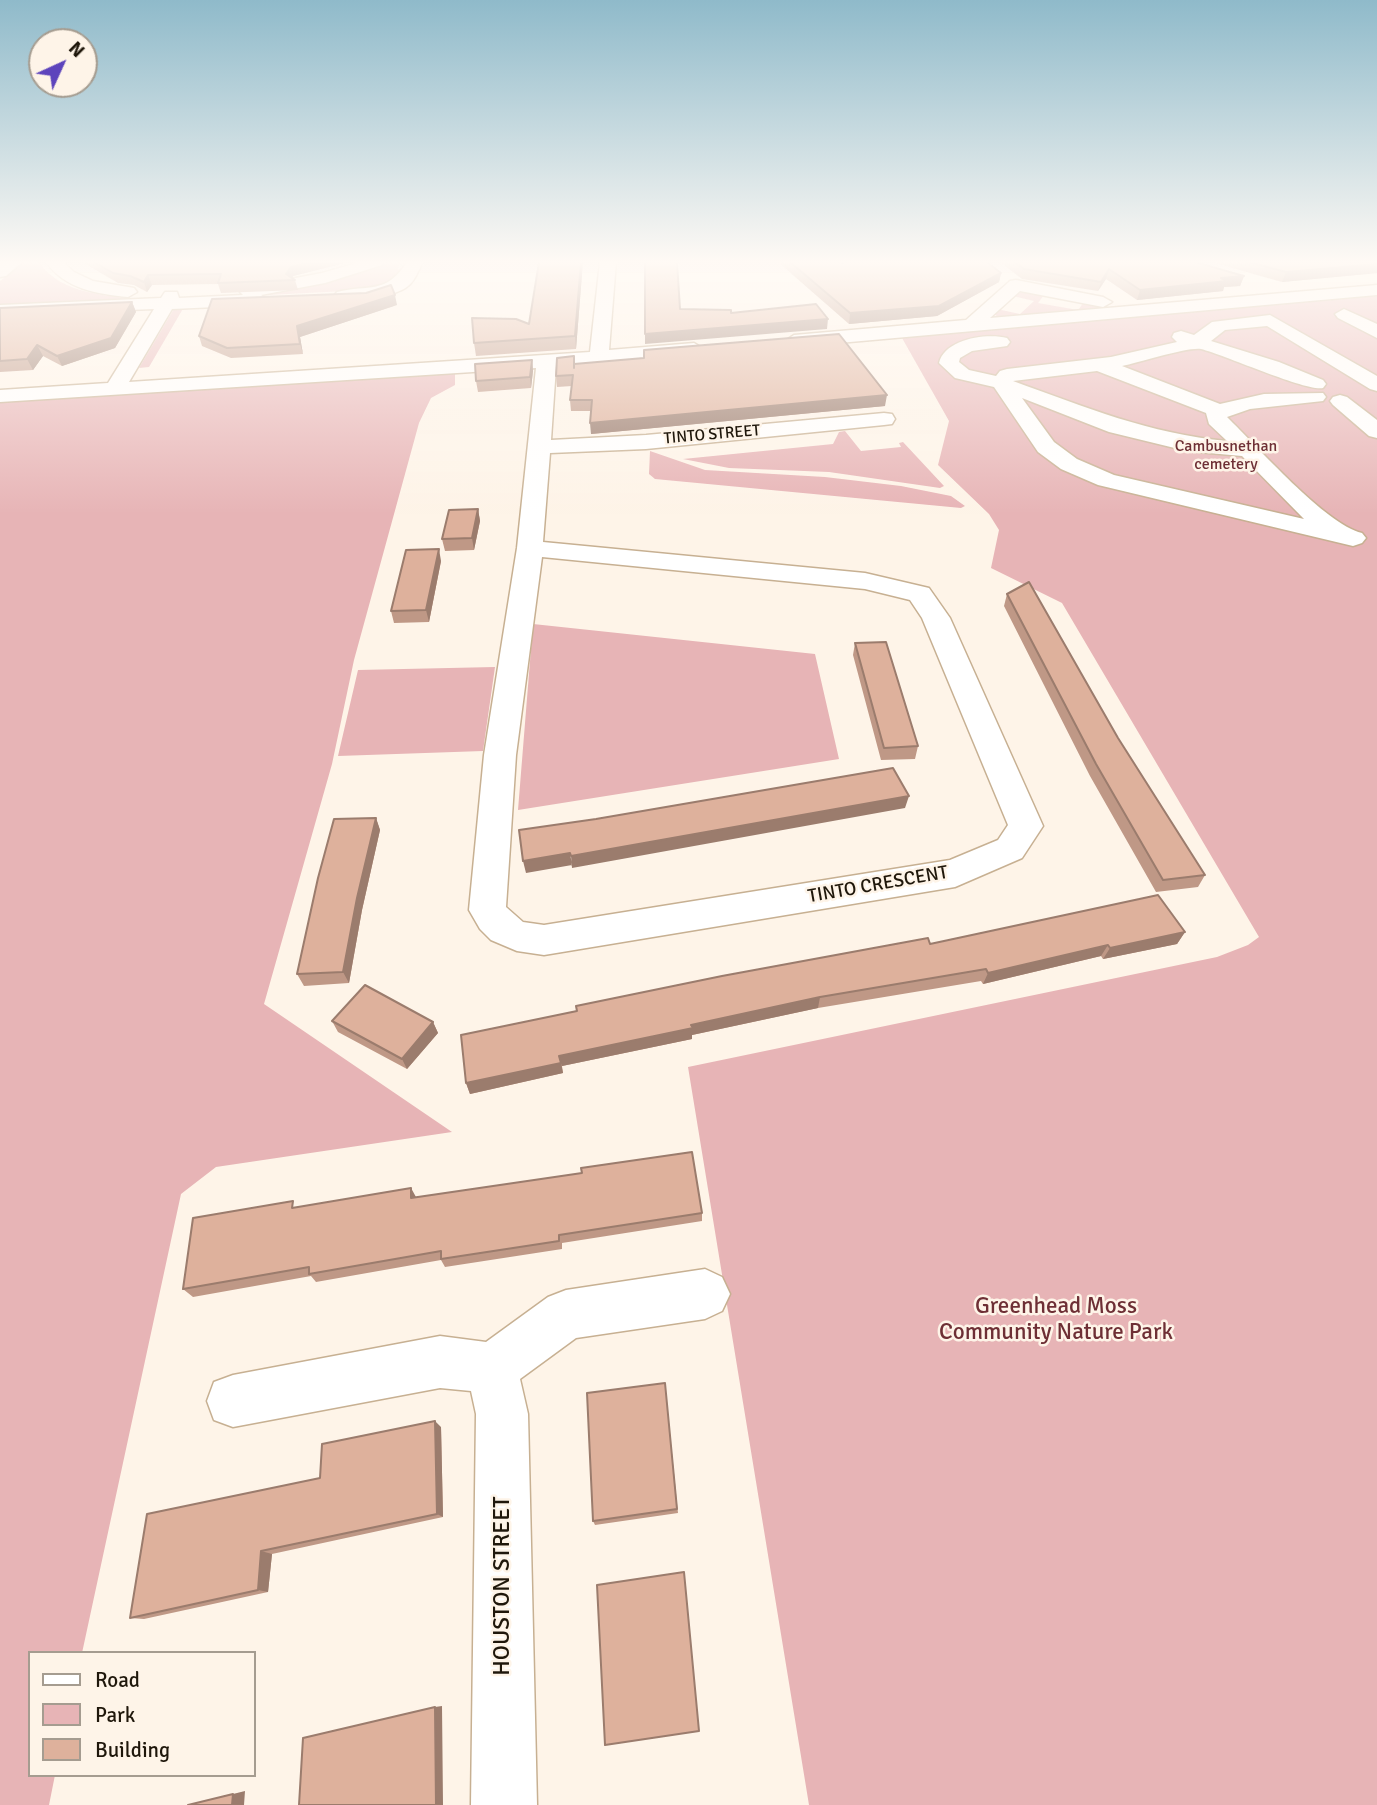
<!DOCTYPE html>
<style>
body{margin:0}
#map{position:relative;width:1377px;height:1805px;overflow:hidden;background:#fef4e8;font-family:Signika,sans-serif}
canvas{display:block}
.legend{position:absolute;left:28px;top:1651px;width:228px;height:126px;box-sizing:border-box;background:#fef4e8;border:2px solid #a59c90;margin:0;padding:9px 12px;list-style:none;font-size:21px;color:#1f170b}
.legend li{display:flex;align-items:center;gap:14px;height:35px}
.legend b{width:35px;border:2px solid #a59c90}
.north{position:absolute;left:28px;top:28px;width:70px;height:70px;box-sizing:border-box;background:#fef4e8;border:2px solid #a59c90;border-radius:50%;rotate:45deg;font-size:19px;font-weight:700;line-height:28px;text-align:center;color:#1f170b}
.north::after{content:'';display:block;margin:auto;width:24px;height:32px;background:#5d44bc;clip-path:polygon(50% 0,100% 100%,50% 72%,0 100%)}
</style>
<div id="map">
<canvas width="1377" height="1805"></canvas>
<ul class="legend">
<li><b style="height:9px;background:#fff"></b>Road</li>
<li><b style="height:19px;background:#e7b4b6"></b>Park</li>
<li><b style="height:19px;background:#deb19c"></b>Building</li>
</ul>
<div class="north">N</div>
</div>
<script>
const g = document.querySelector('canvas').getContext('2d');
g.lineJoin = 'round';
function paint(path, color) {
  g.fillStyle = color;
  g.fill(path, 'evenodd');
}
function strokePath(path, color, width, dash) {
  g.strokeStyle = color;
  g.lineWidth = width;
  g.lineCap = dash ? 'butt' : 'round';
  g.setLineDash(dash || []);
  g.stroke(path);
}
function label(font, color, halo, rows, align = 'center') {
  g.font = font + ' Signika,sans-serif';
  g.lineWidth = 5;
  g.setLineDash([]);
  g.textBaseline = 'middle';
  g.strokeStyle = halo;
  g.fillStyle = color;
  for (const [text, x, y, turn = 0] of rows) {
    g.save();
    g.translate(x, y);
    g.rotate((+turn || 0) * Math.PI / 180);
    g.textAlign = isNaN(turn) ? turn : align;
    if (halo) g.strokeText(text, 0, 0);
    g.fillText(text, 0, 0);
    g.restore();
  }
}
paint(new Path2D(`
 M20,262H39C61,296 113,296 150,300L0,307V281L22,264Z
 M388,262H411L399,265L398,269L404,270L398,283L365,290L248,296L329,281Z
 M1024,291L1044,295L1038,303L1078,310L1084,302L1110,309L998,317L993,313L997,309L1020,314L1034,301L1013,296Z
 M1377,296V1805H809L688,1067L1217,957L1248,945L1259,937L1062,603L991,568L999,530L989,514L938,465L949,421L902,338Z
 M175,307H184L149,367L139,368Z
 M455,374V385L431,398L419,423L354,660L332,764L264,1004L452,1132L216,1167L181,1194L82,1653H30V1775H55L49,1805H0V401Z
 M845,431L861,451L901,447L899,443L903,442L944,486L940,488L829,472L729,468L683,459L833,444L839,432Z
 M650,451L705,470L825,477L901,486L951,496L965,506L961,508L655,479L649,474Z
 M533,624L815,654L839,759L518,810Z
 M495,667L483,751L338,756L358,670Z`), '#e7b4b6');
const minor = new Path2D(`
 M4,262H22L6,276L0,277V264Z
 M46,262H63L74,272L93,281L134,288L137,292L128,297C97,294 65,289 46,262Z
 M360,262H384L382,265L325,283L261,295L269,300L260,305L172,309L129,382L590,352L600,262H616L609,350L694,343L704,349L694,355L556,366L551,440L646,435L884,413L892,414L895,419L892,424L884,425L646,449L550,453L543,542L865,573L929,588L950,618L1043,826L1022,858L955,887L544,955L517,951L491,940L480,929L469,910L484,755L517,548L536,368L0,402V390L108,383L154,309L0,315V305L161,298L165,292H177L179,298L243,295L240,292L243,288L322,273ZM542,557L865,589L910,600L922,618L1008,825L998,840L950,860L544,925L523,922L506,907L516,755Z
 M407,262H423C419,269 415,281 408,286C397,296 345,308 334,296L337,292C369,284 386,295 407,262Z
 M1016,280L1103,297L1112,302L1103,307L1020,291L990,318L1377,285V295L794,347L785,341L794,335L966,320L1010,281Z
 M1344,309L1377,324V338L1338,318L1335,314Z
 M1270,315L1377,376V391L1370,389L1267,326L1225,330L1211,341L1279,362L1323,380L1326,384L1323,388C1307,392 1225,355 1201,349C1187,347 1138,363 1122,366L1220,404L1264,394L1323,393L1326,397L1323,401L1250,409L1227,417C1258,447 1325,524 1362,533L1366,538L1362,543L1353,546L1098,485L1061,469L1038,452L994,387L955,378L939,363C945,339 986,333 1007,338L1010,342L1007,346L972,351L960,358L959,362L969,370L996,376L1000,371L1007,369L1111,357L1177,342L1172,337L1174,333L1181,331L1194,335L1212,322ZM1097,371L1206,413L1209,424L1227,441C1150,434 1085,407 1013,381ZM1022,398L1109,432L1187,451L1242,456L1304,519L1114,475L1077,459L1054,442Z
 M1340,395L1347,397L1377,420V438L1369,436L1333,405L1330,401L1333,397Z
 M705,1269L722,1277L730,1294L722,1311L705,1319L576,1338L520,1379L528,1414L537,1805H471L476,1414L471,1391L440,1388L233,1427L214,1420L207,1401L214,1382L233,1375L440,1336L486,1342L548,1297L566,1290Z`);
strokePath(minor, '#c7b092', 3);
paint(minor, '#fff');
paint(new Path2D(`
 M82,262H349L293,276L292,278L295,280L298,290L221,293L218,284L152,285L147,292L134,285L118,283Z
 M539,262H583L576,349L476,356L474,343L529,324Z
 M778,262H839L842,263L1001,273L999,282L937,316L849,324Z
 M1000,262H1195L1244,276L1240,286L1224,287L1223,291L1137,300L1106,279L1098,291L1022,279Z
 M1211,262H1377V273L1282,282Z
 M132,302L136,312L115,348L62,366L43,356L33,370L0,372V308Z
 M397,305L300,337L303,354L231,358L202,346L199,336Z
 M532,360L533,371L531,388L478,392L476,381Z
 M575,364L885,406L591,434V411H571L570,400L572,386L557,387L556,376Z
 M478,509L480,521L474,550L445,551L442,539Z
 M441,561L429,622L394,623L391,611Z
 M1007,594L1118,738L1205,875L1198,887L1156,892L1090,776L1004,606Z
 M855,643L918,746L915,759L881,760L853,655Z
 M376,818L380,830L362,910L349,983L304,986L297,974Z
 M1185,932L1177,944L1103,959L1101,956L983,984L981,981L818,1008L692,1035V1039L562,1066L563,1073L470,1094L466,1083L930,944Z
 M332,1021L433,1022L438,1033L407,1069L338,1032Z
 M416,1197L702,1213V1221L562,1243V1249L445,1267L441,1260L316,1282L311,1276L193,1297L183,1289L298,1207Z
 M665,1383L678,1513L595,1525L593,1521Z
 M441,1427L443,1517L272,1554L268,1592L144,1619L130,1618L320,1478Z`), '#bf9886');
paint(new Path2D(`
 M310,262H349L293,276L291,280L286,274L291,267Z
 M581,262H583L576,349L575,336Z
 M1377,264V273L1282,282L1286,272Z
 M1109,269L1106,279L1098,291L1101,282Z
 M1001,273L999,282L937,316L849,324L850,313Z
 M148,275L152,285L147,292L144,282Z
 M1244,276L1240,286L1224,287L1223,291L1137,300L1140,290L1221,278Z
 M395,295L397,305L300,337L303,354L300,344L297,326Z
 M132,302L136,312L115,348L62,366L57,356Z
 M828,319L827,329L645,344V334Z
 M37,345L43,356L33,370L27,359Z
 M532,360L533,371L531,388L530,377Z
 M887,395L885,406L591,434L590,423Z
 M478,509L480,521L474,550L472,538Z
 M439,549L441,561L429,622L426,610Z
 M909,796L905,808L572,868L571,856Z
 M376,818L380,830L362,910L349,983L343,972L357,898Z
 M570,853L572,865L526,873L523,861Z
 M1185,932L1177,944L1103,959L1110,948Z
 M1108,945L1101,956L983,984L988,973Z
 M820,997L818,1008L692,1035V1039L562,1066L559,1056L691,1025Z
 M433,1022L438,1033L407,1069L402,1059Z
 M561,1063L563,1073L470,1094L466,1083Z
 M411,1188L416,1197L411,1198Z
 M435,1421L441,1427L443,1517L437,1514Z
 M261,1551L272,1554L268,1592L258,1590Z
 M442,1706L443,1805H436L435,1707Z
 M245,1791L244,1805H232L233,1794Z`), '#9b7c6d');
const building = new Path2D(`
 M94,262H310L291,267L286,274L295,280L218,283L221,274L148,275L144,282L130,276L113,273Z
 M539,262H581L575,336L474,343L472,318L516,319L529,324Z
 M645,262H677L680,309L731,310V313L816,304L828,319L645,334Z
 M790,262H839L842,263L845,262H987L1001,273L939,306L850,313Z
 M1015,262H1195L1244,276L1221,278L1227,281L1140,290L1109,269L1101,282L1024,269Z
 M1249,262H1377V264L1286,272Z
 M391,285L395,295L297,326L300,344L227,348L199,336L212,299L366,293Z
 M132,302L111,338L57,356L37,345L27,359L0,361V308Z
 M839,334L887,395L590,423L592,400H570L573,375L556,376L557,358L574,356V368V364L644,358V350Z
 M532,360L530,377L476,381L475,364Z
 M478,509L472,538L442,539L449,510Z
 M439,549L426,610L391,611L406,550Z
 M1029,582L1118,738L1205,875L1163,880L1096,764L1007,594Z
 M886,642L918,746L884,748L855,643Z
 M893,768L909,796L571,856L570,853L523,861L519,830L596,819Z
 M376,818L357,898L343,972L297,974L318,878L334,819Z
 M1158,895L1185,932L1110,948L1108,945L988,973L986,969L820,997L691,1025L693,1028L559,1056L561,1063L466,1083L461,1035L577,1011L576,1006L722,976L928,938L930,944Z
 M365,985L433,1022L402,1059L332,1021Z
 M692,1152L702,1213L559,1235V1241L441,1259V1251L309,1274V1267L183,1289L193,1218L293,1201L292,1208L411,1188V1198L582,1173L581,1168Z
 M665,1383L677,1509L593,1521L587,1393Z
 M435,1421L437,1514L261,1551L258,1590L130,1618L147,1514L320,1478L322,1444Z
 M684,1572L699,1731L605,1745L597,1585Z
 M435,1707L436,1805H299L303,1738Z
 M233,1794L232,1805H188Z`);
paint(building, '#deb19c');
strokePath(building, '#9b7c6d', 2);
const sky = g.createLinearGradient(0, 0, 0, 514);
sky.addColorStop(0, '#8fbaca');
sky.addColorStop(0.51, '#fffaf5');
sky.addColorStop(1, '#fffaf500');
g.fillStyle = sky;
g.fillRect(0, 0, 1377, 514);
label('16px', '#1f170b', '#fef4e8', [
 ["TINTO STREET",712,435,-5]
]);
label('16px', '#6e2f35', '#fef4e8', [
 ["Cambusnethan",1226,447],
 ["cemetery",1226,465]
]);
label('19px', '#1f170b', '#fef4e8', [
 ["TINTO CRESCENT",878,885,-10]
]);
label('23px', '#6e2f35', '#fef4e8', [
 ["Greenhead Moss",1056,1307],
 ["Community Nature Park",1056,1333]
]);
label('23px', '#1f170b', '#fef4e8', [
 ["HOUSTON STREET",503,1586,-90]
]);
</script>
